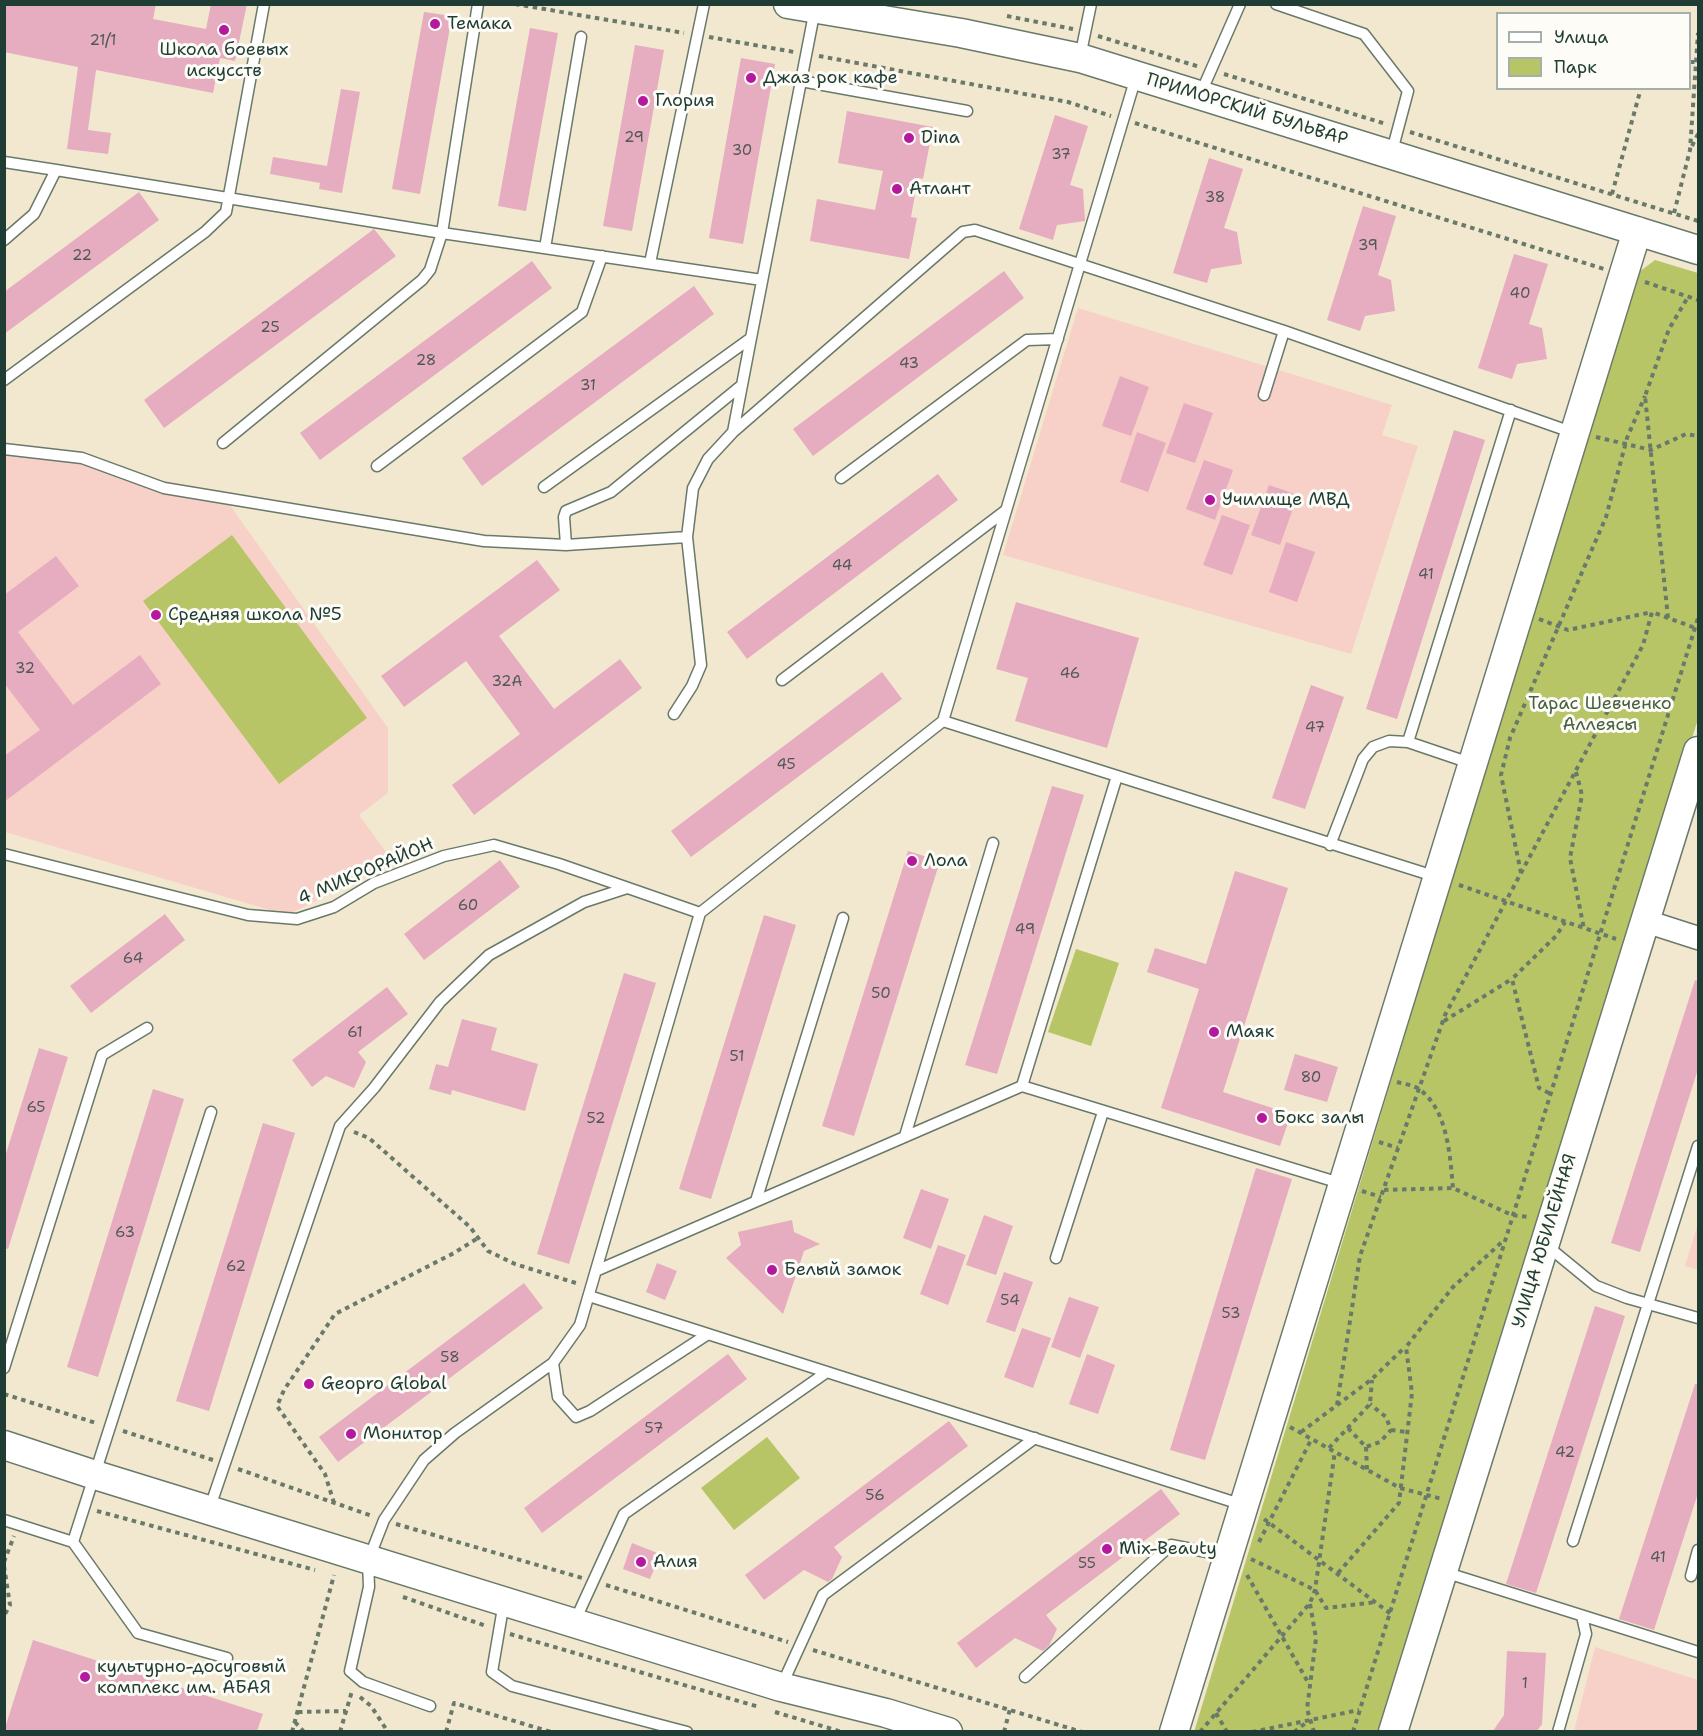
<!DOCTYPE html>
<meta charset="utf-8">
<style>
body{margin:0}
#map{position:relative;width:1703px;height:1736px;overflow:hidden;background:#f2e8cf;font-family:"Shantell Sans",sans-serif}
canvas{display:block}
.frame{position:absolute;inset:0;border:6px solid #1f3d34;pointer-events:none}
.legend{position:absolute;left:1496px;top:12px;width:195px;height:78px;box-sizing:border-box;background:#fdfcf7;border:2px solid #a4b0a9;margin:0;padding:8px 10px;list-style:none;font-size:18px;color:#1f3d34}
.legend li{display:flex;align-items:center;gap:12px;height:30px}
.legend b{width:30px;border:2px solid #a4b0a9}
</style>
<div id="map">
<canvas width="1703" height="1736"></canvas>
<div class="frame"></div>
<ul class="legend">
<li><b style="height:8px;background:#fff"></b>Улица</li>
<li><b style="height:16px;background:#b8c567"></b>Парк</li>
</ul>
</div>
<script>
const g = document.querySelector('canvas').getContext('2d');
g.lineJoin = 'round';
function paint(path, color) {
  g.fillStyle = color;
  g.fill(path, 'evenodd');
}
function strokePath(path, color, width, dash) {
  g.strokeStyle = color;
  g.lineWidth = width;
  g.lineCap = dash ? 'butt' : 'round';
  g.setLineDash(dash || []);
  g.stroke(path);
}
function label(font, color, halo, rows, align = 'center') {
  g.font = font + ' "Shantell Sans",sans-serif';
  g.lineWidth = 6;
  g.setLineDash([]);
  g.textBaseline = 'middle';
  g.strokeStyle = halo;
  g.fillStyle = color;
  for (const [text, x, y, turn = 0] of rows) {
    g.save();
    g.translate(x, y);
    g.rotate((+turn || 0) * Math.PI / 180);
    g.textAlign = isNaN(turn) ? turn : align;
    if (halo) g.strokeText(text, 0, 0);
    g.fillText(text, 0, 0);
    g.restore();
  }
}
paint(new Path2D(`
 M1078,308L1392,405L1382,435L1418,446L1351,654L1003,555Z
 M4,452L87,461L227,501L388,728V793L359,815L394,863L287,915L5,832Z
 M1698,1223V1270L1685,1266Z
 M1595,1647L1698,1680V1731H1574Z`), '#f7d1c8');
paint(new Path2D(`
 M1655,260L1698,273V719L1380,1731L1194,1732L1635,275Z
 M232,535L367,718L279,784L143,601Z
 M1076,949L1119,963L1091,1046L1048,1032Z
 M767,1437L800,1478L734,1530L701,1488Z`), '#b8c567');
paint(new Path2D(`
 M4,4H156L153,19L206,29L211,4H247L235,61L220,58L213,93L96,70L88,130L111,133L108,154L67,149L78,67L4,52Z
 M424,12L452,16L420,194L392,189Z
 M530,28L558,33L526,211L498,206Z
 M635,45L664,50L632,231L603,226Z
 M741,58L775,64L743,244L709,238Z
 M341,89L360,92L342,193L319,189L320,183L270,174L273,157L327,166Z
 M847,111L933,127L923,179L918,178L911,217L917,218L909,259L810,241L817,199L875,210L883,171L838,163Z
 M1055,115L1088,126L1070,185L1083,189L1085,221L1057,225L1053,240L1019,229Z
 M1209,158L1243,169L1224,228L1237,232L1242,264L1211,269L1207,283L1173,273Z
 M139,192L159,220L4,334V292Z
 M1363,206L1396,216L1378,275L1391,280L1395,311L1365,316L1360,331L1327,320Z
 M374,229L396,256L164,428L144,400Z
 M1514,254L1548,264L1529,324L1542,328L1547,359L1517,364L1512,379L1478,368Z
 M532,261L552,288L320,460L300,433Z
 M1004,271L1024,298L813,456L793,429Z
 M694,286L714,314L482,486L462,458Z
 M1120,376L1149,387L1131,436L1102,426Z
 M1184,403L1213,413L1195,463L1166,453Z
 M1454,430L1485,440L1397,719L1366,709Z
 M1137,432L1166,443L1148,492L1120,482Z
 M1204,460L1233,470L1215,520L1186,509Z
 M938,474L958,500L747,659L727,632Z
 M1269,485L1298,495L1280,545L1251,535Z
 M1222,515L1250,525L1232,575L1203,565Z
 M1286,542L1315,552L1297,602L1269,592Z
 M56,556L79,586L18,632L73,705L140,655L161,684L4,802V756L40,730L4,683V595Z
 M537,560L560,590L499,636L554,709L620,659L642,688L474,815L452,785L520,734L466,661L404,707L381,676Z
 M1016,602L1139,638L1107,748L1015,721L1028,678L996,669Z
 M882,672L902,699L691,857L671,831Z
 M1311,685L1344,697L1305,809L1272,798Z
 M1052,786L1084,795L997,1074L965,1065Z
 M908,851L940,861L854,1136L822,1126Z
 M500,860L520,887L424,960L404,934Z
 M1235,871L1288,888L1223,1092L1291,1114L1280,1146L1161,1108L1199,989L1147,972L1155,948L1206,964Z
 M165,914L185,940L91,1013L70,986Z
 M764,915L796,925L711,1199L679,1189Z
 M624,973L656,983L569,1264L537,1254Z
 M1695,980L1698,981V1069L1640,1252L1611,1243Z
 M387,987L408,1014L358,1052L366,1062L354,1088L326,1076L312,1087L292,1060Z
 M462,1019L497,1028L491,1050L538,1064L525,1111L452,1090L451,1095L429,1089L436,1064L448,1067Z
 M39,1048L68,1057L8,1249L4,1248V1160Z
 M1295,1054L1338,1067L1327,1102L1284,1090Z
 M153,1089L184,1099L98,1377L67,1367Z
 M263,1123L295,1133L209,1411L176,1401Z
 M1256,1168L1292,1179L1205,1460L1170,1450Z
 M921,1189L949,1199L931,1249L903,1238Z
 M984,1215L1013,1226L996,1275L966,1265Z
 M792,1220L794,1232L820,1244L804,1251L783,1314L726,1258L741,1245L738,1232Z
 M938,1245L966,1255L948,1305L920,1294Z
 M657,1263L677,1271L665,1300L646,1292Z
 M1004,1272L1033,1282L1015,1332L986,1322Z
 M524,1283L543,1308L338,1462L319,1437Z
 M1069,1297L1099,1307L1080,1358L1051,1347Z
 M1595,1306L1625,1316L1536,1593L1506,1584Z
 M1022,1328L1051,1338L1033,1388L1004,1377Z
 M728,1354L747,1379L542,1533L524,1508Z
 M1087,1354L1115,1365L1098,1414L1069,1404Z
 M1695,1384H1698V1493L1654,1630L1619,1619Z
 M949,1421L968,1446L834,1547L842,1557L832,1579L828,1582L804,1570L764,1600L745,1575Z
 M1161,1489L1180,1514L1046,1615L1057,1629L1049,1646L1043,1651L1015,1638L976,1668L957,1643Z
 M632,1543L660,1554L650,1579L623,1569Z
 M33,1640L263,1714L257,1731H4Z
 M1507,1651L1546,1653L1542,1724L1537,1731H1493L1504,1715Z`), '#e6acbf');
const service = new Path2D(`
 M1276,4L1364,34L1408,91L1391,155
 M1080,57L1091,4
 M801,81L967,111
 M1200,95L1240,4
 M4,162L56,170L34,214L4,240
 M56,170L442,233L762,280
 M545,248L581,37
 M650,263L704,4
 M4,380L205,232L226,212L264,4
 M1264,395L1284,331
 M733,432L751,338
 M223,443L422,280L430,270L442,233L478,4
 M4,449L82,458L164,488L484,541L566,545L687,537
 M377,466L582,312L602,256
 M841,478L1027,340L1058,339
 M544,487L751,338L815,9
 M566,545L564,517L566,511L611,492L742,385
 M782,680L1005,511
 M674,714L692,686L701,665L687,537L693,488L708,459L733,432L963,232L975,230L1284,331L1574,433
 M943,721L1136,77
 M1408,742L1511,410
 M1330,845L1363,759L1373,747L1389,741L1408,742L1470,763
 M4,854L248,915L297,919L334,907L374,883L444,856L494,845L559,864L700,913
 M1022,1086L1117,776
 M905,1136L993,843
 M756,1201L843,918
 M1546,1245L1596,1286L1627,1298L1698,1318
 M1056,1258L1103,1112
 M598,1270L1022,1086L1343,1184
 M589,1296L1243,1505
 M553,1363L558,1397L576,1417L590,1411L708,1334
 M4,1368L102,1055L147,1028
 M209,1510L340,1126L374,1088L440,1002L489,955L584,902L627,888
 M4,1520L73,1542L138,1633L227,1658
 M1573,1541L1698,1146
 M73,1542L211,1112
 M1444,1572L1698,1652
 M1691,1576L1698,1550
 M504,1602L492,1672L512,1686L687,1732
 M574,1623L624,1514L827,1372
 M1025,1677L1171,1545L1228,1556
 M781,1687L823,1595L1035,1438
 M430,1706L363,1682L350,1671L369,1587L368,1561L384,1520L424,1460L455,1433L553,1363L580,1325L700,913L943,721L1437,877
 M1558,1732L1586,1634L1582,1616`);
const minor = new Path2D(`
 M1645,921L1698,938`);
const tertiary = new Path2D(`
 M788,4L961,33L1080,58L1698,250
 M4,1445L95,1475L781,1687L886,1713L948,1732
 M1174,1732L1637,231
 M1393,1732L1698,751`);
strokePath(service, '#69796a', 13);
strokePath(minor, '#69796a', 25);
strokePath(tertiary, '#69796a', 31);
strokePath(new Path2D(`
 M515,4L684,33
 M1007,16L1073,29
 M1098,36L1200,67
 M709,37L794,52
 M819,56L1068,102L1111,116
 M1690,62H1696
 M1224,74L1386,124
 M1135,123L1604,269
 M1410,132L1698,221
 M1692,146L1698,134
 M1612,194L1641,88
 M1674,213L1690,150L1698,33
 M1645,282L1698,300
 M1596,437L1651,450L1686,434L1698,436
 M1668,618L1645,396L1669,329L1688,297
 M1539,619L1568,630L1652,612
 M1576,772L1582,795L1570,858L1584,929
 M1521,873L1501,775L1510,738L1606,517L1627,438L1645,396
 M1459,885L1616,939
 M1444,1021L1512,979
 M1397,1082C1403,1084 1414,1085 1419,1089C1448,1110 1450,1156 1453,1188
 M1549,1093L1539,1088L1512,979L1556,936L1565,922
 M354,1132L369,1138L470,1227L488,1251L515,1264L579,1284
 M1379,1142L1398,1148
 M1384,1190L1453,1188L1512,1215L1529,1217
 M1362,1191L1381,1197
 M4,1394L96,1423
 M1337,1405L1360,1256L1445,1015L1643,645L1652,612L1698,629
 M1290,1427L1400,1488L1442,1499
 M1348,1428L1366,1447L1380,1442L1391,1430L1386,1417L1370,1404
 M1391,1430L1407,1432
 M123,1431L213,1460
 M1301,1432L1372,1379L1405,1347
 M1366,1447L1367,1470
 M1329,1448L1370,1404L1372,1380
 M238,1469L372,1516
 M334,1503L325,1474L277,1406L284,1390L335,1314L454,1253L478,1238
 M97,1511L315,1570
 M1264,1519L1391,1614
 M396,1524L582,1578
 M1259,1542L1312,1438
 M1251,1559L1315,1590L1326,1608L1376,1602
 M4,1562L14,1536
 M4,1566L10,1605L4,1616
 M1338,1573L1399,1503L1412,1393L1406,1347L1453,1287L1503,1241
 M1247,1575L1309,1684
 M606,1585L788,1642
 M403,1597L486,1626
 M1310,1604L1316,1638L1307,1709L1314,1732
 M510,1634L759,1707
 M813,1650L1082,1732
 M360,1697L371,1706L388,1732
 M298,1712L346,1711
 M775,1712L842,1732
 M1216,1713L1227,1732
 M295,1722L304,1732
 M292,1732L334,1575
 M340,1732L352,1691
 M446,1732L454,1703L551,1732
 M1004,1732L1010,1709
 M1200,1732L1310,1603L1315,1590L1335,1451
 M1252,1732L1359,1710
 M1294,1732L1307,1722
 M1353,1732L1698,618`), '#69796a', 4, [4.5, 4.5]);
strokePath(service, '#fff', 10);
strokePath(minor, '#fff', 22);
strokePath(tertiary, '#fff', 28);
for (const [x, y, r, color] of [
 [435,24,6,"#b5179e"],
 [224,30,6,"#b5179e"],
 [751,78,6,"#b5179e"],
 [643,101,6,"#b5179e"],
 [909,138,6,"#b5179e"],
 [897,189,6,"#b5179e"],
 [1210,500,6,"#b5179e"],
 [156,615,6,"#b5179e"],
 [912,861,6,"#b5179e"],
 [1214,1032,6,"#b5179e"],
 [1262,1118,6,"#b5179e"],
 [772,1270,6,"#b5179e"],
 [309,1384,6,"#b5179e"],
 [351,1434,6,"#b5179e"],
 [1107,1549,6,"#b5179e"],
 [641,1562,6,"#b5179e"],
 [85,1677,6,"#b5179e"]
]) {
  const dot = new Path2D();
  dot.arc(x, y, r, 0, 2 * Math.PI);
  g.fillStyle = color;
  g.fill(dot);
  strokePath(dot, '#fdfcf7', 2);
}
label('15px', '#515957', null, [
 ["21/1",103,41],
 ["29",634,138],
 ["30",742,151],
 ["37",1061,155],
 ["38",1215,198],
 ["39",1368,246],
 ["22",82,256],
 ["40",1520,294],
 ["25",270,328],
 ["28",426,361],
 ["43",909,364],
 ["31",588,386],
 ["44",842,566],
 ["41",1426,575],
 ["32",25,669],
 ["46",1070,674],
 ["32А",507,682],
 ["47",1315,728],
 ["45",786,765],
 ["60",468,906],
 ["49",1025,930],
 ["64",133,959],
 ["50",881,994],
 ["61",355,1033],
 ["51",737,1057],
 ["80",1311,1078],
 ["65",36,1108],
 ["52",596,1119],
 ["63",125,1233],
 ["62",236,1267],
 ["54",1010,1301],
 ["53",1231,1314],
 ["58",450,1358],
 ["57",654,1429],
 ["42",1565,1453],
 ["56",875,1496],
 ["41",1658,1558],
 ["55",1087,1564],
 ["1",1525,1684]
]);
label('18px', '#1f3d34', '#fdfcf7', [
 ["Темака",447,24],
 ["Школа боевых",224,50,"center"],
 ["искусств",224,71,"center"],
 ["Джаз рок кафе",763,78],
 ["Глория",655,101],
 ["Dina",921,138],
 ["Атлант",909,189],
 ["Училище МВД",1222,500],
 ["Средняя школа №5",168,615],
 ["Лола",924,861],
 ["Маяк",1226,1032],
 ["Бокс залы",1274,1118],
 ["Белый замок",784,1270],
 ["Geopro Global",321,1384],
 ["Монитор",363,1434],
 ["Mix-Beauty",1119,1549],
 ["Алия",653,1562],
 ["культурно-досуговый",97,1667],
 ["комплекс им. АБАЯ",97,1688]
], 'left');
label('18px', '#1f3d34', '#fdfcf7', [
 ["ПРИМОРСКИЙ БУЛЬВАР",1247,110,17],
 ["4 МИКРОРАЙОН",366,872,-23],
 ["УЛИЦА ЮБИЛЕЙНАЯ",1545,1241,-73]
]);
label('18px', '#455f41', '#fdfcf7', [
 ["Тарас Шевченко",1600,704],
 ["Аллеясы",1600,725]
]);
</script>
